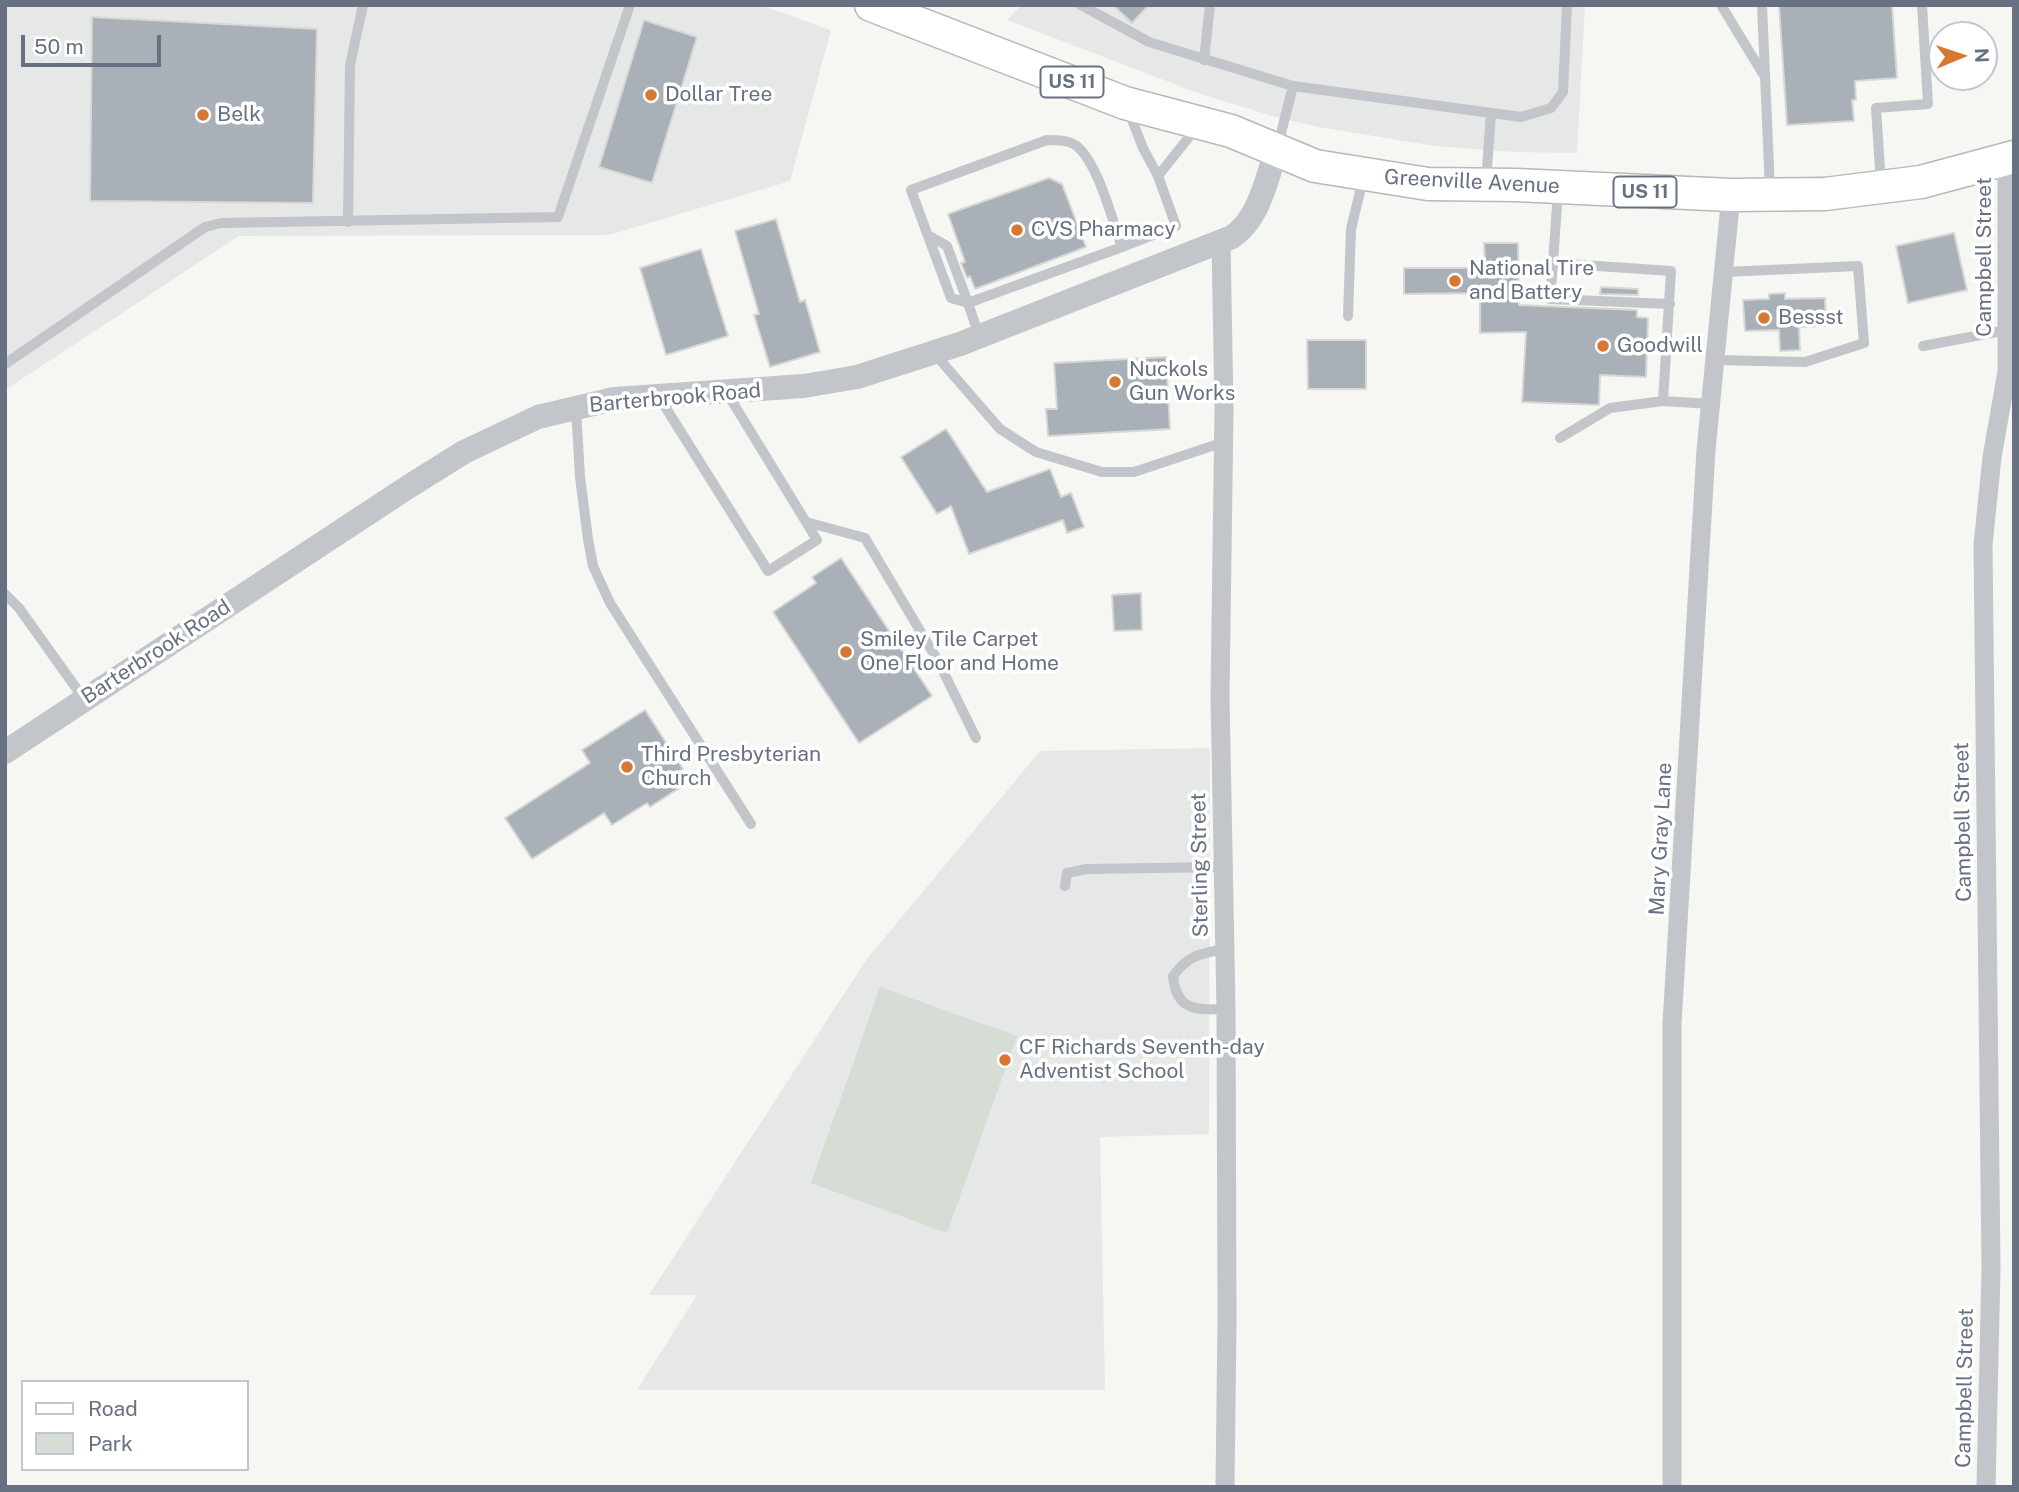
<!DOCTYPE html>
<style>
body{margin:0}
#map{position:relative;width:2019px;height:1492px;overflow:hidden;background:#f6f6f3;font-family:"Public Sans",sans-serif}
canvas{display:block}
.frame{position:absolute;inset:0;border:7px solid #677182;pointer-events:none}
.legend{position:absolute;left:21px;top:1380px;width:228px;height:91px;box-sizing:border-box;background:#fff;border:2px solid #c2c6cd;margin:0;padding:9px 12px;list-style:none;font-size:21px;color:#677182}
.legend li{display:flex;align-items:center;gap:14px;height:35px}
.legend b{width:35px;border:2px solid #c2c6cd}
.north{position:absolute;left:1928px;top:21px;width:70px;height:70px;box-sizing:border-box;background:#fff;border:2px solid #c2c6cd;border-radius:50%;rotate:88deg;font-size:19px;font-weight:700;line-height:28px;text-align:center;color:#677182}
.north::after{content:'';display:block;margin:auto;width:24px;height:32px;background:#d77732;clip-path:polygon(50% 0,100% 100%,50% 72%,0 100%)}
.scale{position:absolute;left:21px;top:35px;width:140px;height:32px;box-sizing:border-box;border:4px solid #677182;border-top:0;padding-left:9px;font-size:21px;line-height:24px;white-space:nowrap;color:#677182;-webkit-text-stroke:5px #fff;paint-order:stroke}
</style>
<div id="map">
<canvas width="2019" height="1492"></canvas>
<div class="frame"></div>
<ul class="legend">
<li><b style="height:9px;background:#fff"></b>Road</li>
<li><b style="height:19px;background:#d6ddd5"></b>Park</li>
</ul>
<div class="north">N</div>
<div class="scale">50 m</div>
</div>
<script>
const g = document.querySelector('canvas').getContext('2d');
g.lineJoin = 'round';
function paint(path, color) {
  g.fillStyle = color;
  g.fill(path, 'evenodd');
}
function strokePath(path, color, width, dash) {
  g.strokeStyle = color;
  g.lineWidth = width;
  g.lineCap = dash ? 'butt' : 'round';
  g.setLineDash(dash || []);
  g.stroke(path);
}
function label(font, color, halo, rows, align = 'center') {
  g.font = font + ' "Public Sans",sans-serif';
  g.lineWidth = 7;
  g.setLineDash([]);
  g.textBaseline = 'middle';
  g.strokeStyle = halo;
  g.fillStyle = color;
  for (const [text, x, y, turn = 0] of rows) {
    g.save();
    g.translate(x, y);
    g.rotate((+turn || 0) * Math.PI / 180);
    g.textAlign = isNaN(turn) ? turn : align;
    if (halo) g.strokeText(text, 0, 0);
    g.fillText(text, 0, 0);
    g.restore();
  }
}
paint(new Path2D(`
 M5,5H760L831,30L790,181L609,235L239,236L5,390Z
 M1022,5H1585L1577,153L1514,152L1435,146L1319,127L1272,116L1198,93L1007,20Z
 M1210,748L1209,1134L1100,1137L1105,1390H637L697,1295H649L866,960L1040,751Z`), '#e6e7e7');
paint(new Path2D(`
 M880,987L1017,1036L947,1233L811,1183Z`), '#d6ddd5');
const building = new Path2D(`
 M1113,5H1149L1132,23Z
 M1779,5H1892L1897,78L1855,81L1856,100H1852L1854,121L1787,125Z
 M92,17L317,29L313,203L90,201Z
 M644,20L697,37L652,183L599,167Z
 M1049,178L1062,184L1086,247L975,289L970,276L967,278L961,263L965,262L948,214Z
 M776,219L800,302L805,300L820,352L770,367L754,315L759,314L735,231Z
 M1954,233L1967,290L1908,303L1896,246Z
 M1484,243H1518L1519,305L1637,310V317L1648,318L1646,377L1600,375L1599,405L1522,402L1526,332L1480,333V293L1404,294V268H1485Z
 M701,249L728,336L666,355L640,268Z
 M1601,287L1638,289V295L1600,294Z
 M1785,293V299L1825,298L1826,326L1799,327L1800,350L1780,351L1779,330L1745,331L1743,300L1769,299V294Z
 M1307,340H1366V389H1308Z
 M1166,357L1170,429L1048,436L1046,409H1057L1054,363Z
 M946,429L987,492L1050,469L1061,497L1071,493L1084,527L1067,533L1063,520L969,554L951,506L937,514L901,457Z
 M841,558L932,696L859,743L773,612L816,583L812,577Z
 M1141,593L1142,630L1114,631L1112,595Z
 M645,710L683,769L673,775L681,787L650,807L647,803L612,825L604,813L532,859L505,818L590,763L582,750Z`);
paint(building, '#aab0b7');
strokePath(building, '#d7d8d6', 2);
const primary = new Path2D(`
 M871,5L1125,103L1231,131L1315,166L1428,184L1516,185L1731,195L1825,194L1921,182L2014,157`);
strokePath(primary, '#b5b8bc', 35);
strokePath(new Path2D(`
 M1081,5L1149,42L1293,86
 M1721,5L1763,74
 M1762,5L1770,191
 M1204,60L1210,5
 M1278,145L1293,86L1521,117L1551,108L1563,92L1567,5
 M1158,176L1197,127
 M1486,182L1491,113
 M1881,184L1876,108L1928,104L1922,5
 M1558,191L1553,263L1671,271L1663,401L1711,404
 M348,222L350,65L363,5
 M928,235L947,246L968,303
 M1122,247L1176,226L1158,176L1143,148L1129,112
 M1553,263L1550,299L1670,304
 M968,303L951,298L911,190L1047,140C1057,140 1070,140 1078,147C1099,166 1112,220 1122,247L968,303L979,336
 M1348,316L1351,229L1363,179
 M1923,346L2007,330
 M934,353L1000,429L1036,452L1102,472H1134L1224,442
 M1716,360L1805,362L1864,343L1858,266L1725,272
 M5,364L205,227L221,223L558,217L630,5
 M727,393L806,522L865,538L938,661L976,738
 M659,397L768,571L817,540L806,522
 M576,408L580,477L588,539L593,566L610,603L751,824
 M1560,438L1610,408L1663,401
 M5,594L19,608L84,699
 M1065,886L1067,873L1087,869L1223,867
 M1224,949C1199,954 1189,955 1173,976C1176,1011 1196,1010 1226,1009`), '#c2c5c9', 10);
strokePath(new Path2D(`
 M1221,242L1224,409L1220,696L1226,1009L1227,1320L1225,1487
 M1672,1487V1024L1706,450L1731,195
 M1986,1487L1991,1268L1983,545L1992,457L2007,372V159`), '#c2c5c9', 19);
strokePath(new Path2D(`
 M5,752L408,487L464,452L538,417L614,399L804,386L857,377L960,344L1232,237C1260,218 1266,179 1277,149`), '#c2c5c9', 24);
strokePath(primary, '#fff', 32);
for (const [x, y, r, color] of [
 [651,95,7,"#d77732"],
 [203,115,7,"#d77732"],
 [1017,230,7,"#d77732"],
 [1455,281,7,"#d77732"],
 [1764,318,7,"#d77732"],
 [1603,346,7,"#d77732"],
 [1115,382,7,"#d77732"],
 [846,652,7,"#d77732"],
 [627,767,7,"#d77732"],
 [1005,1060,7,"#d77732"]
]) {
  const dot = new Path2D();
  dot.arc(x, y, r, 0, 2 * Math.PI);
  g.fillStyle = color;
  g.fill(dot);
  strokePath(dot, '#fff', 2.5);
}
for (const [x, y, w] of [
 [1072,82,63],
 [1645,192,63]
]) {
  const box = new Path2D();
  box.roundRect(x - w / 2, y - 15.5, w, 31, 5);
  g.fillStyle = '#fff';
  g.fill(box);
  strokePath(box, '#677182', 2);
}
label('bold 19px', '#677182', null, [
 ["US 11",1072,82],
 ["US 11",1645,192]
]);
label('21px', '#677182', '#fff', [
 ["Dollar Tree",665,95],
 ["Belk",217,115],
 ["CVS Pharmacy",1031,230],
 ["National Tire",1469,269],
 ["and Battery",1469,293],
 ["Bessst",1778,318],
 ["Goodwill",1617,346],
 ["Nuckols",1129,370],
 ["Gun Works",1129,394],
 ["Smiley Tile Carpet",860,640],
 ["One Floor and Home",860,664],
 ["Third Presbyterian",641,755],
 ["Church",641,779],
 ["CF Richards Seventh-day",1019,1048],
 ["Adventist School",1019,1072]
], 'left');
label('21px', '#677182', '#fff', [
 ["Greenville Avenue",1472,182,3],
 ["Campbell Street",1985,257,-90],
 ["Barterbrook Road",675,398,-5],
 ["Barterbrook Road",156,652,-33],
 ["Campbell Street",1963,822,-91],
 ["Mary Gray Lane",1661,839,-87],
 ["Sterling Street",1200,865,-91],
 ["Campbell Street",1965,1388,-89]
]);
</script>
